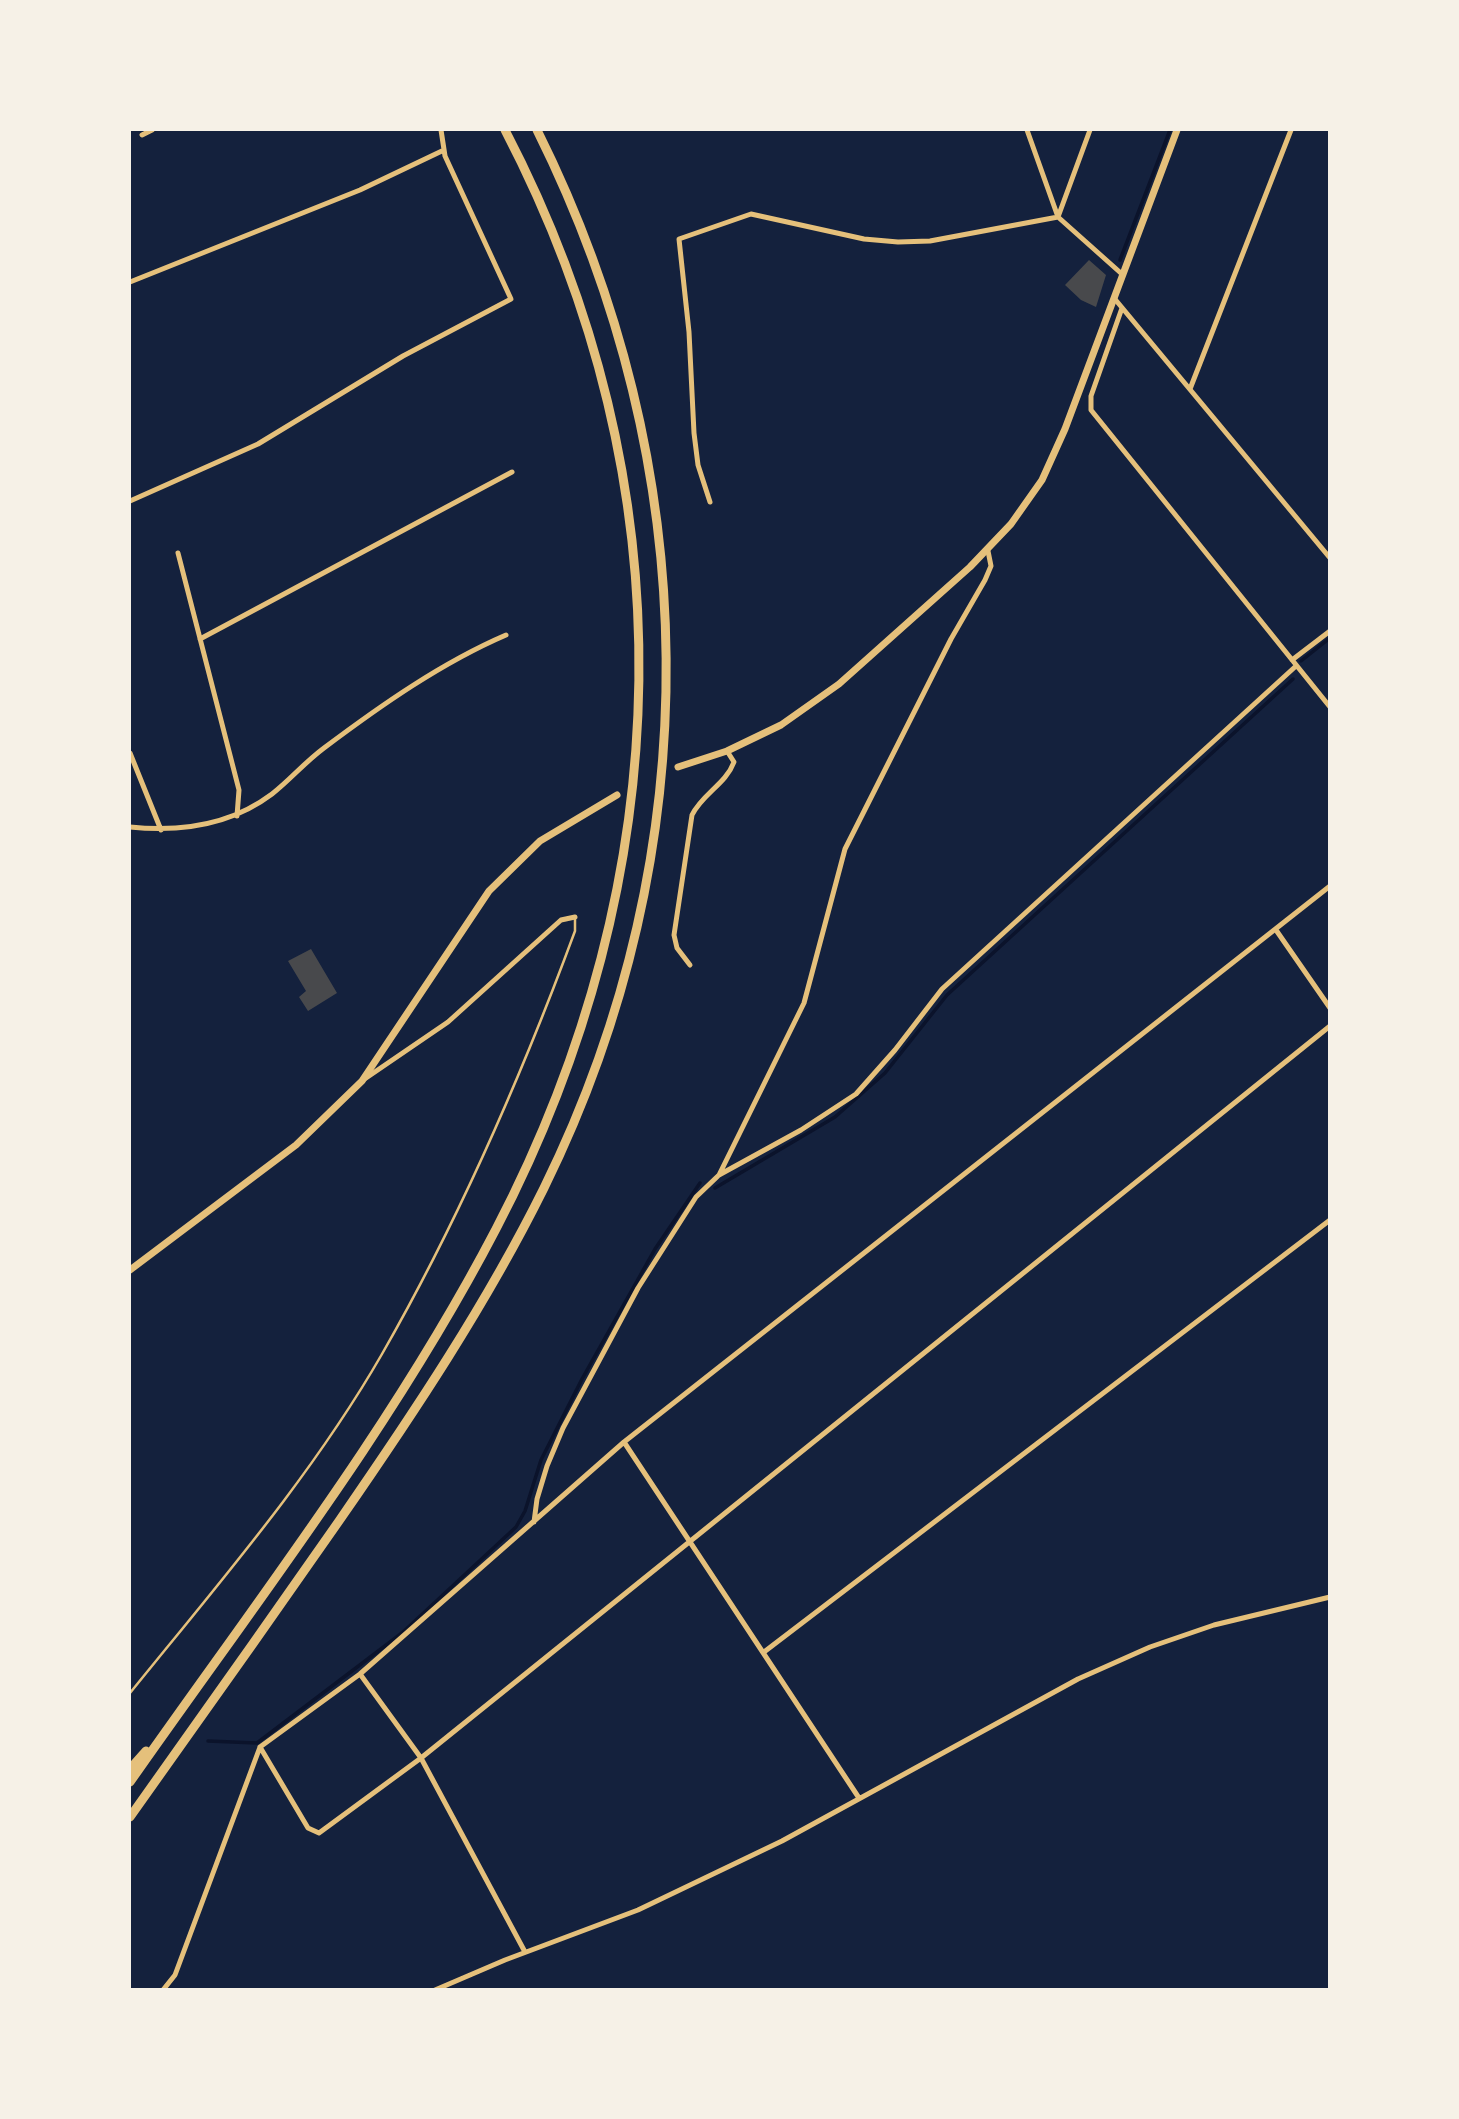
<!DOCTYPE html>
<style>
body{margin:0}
#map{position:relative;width:1459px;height:2119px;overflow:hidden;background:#14213d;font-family:Raleway,sans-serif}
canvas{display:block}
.frame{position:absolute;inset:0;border:131px solid #f6f1e7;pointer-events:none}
</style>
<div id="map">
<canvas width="1459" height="2119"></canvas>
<div class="frame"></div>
</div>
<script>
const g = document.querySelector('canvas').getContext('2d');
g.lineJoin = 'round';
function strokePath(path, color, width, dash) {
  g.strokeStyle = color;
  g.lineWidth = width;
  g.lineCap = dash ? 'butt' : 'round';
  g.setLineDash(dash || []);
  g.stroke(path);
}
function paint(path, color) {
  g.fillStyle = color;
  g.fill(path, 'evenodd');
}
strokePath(new Path2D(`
 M1120,260L1170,130
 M1301,661L1330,638
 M715,1188L835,1117L885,1073L947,995L1293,679
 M208,1741L257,1743L402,1633L516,1527L525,1511L541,1460L582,1379L655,1249L700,1183`), '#0b132b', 3.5);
paint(new Path2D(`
 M1089,260L1106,275L1096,307L1081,300L1065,285Z
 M311,949L337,993L308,1011L299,997L306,991L288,961Z`), '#48494c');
strokePath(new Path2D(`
 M130,1693C218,1584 312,1476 382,1354C457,1223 523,1072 575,931V917`), '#e5c07b', 2.5);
strokePath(new Path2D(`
 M1027,130L1058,217L1123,275
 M142,135L152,130
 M130,282L360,190L444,150
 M1114,298L1330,558
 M1122,308L1091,396V410L1330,707
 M1190,389L1291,130
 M130,501L258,444L403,356L511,299L445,156L441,130
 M710,502L698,465L694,433L689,332L679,239L751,214L864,239L898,242L930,241L1058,217L1090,130
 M178,553L239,790L237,816
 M200,639L512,472
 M1292,660L1330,631
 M130,753L161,830
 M130,827C179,832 231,825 272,794C290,780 305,762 324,748C380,706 441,663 506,635
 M1276,930L1330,1008
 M690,965L677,948L674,935L692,815C702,794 726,784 734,762L727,751
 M366,1078L448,1022L561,920L575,917
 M719,1175L804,1003L845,849L951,639L985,580L991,566L988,551
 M624,1442L859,1798
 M534,1522L537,1499L547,1466L563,1428L638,1288L696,1197L719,1175L801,1130L856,1094L895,1050L942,989L1296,666
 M764,1652L1330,1220
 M360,1674L421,1758L525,1952
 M260,1747L308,1828L319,1833L421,1758L1330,1026
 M260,1747L360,1674L624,1442L1330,886
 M163,1990L175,1975L260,1747
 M435,1990L505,1960L638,1910L782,1841L1078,1679L1150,1647L1214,1625L1330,1597`), '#e5c07b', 5);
strokePath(new Path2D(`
 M678,767L727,751L781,725L839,684L970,567L1011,524L1042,480L1065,429L1177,130
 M130,1270L296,1145L362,1081L489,891L540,841L617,795`), '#e5c07b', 7);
strokePath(new Path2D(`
 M130,1769L146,1751
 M130,1782C256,1602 394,1425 496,1229C680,876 690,485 505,130
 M130,1817C200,1719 270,1620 339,1521C413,1414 486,1305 544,1188C711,849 705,467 537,130`), '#e5c07b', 9);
</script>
